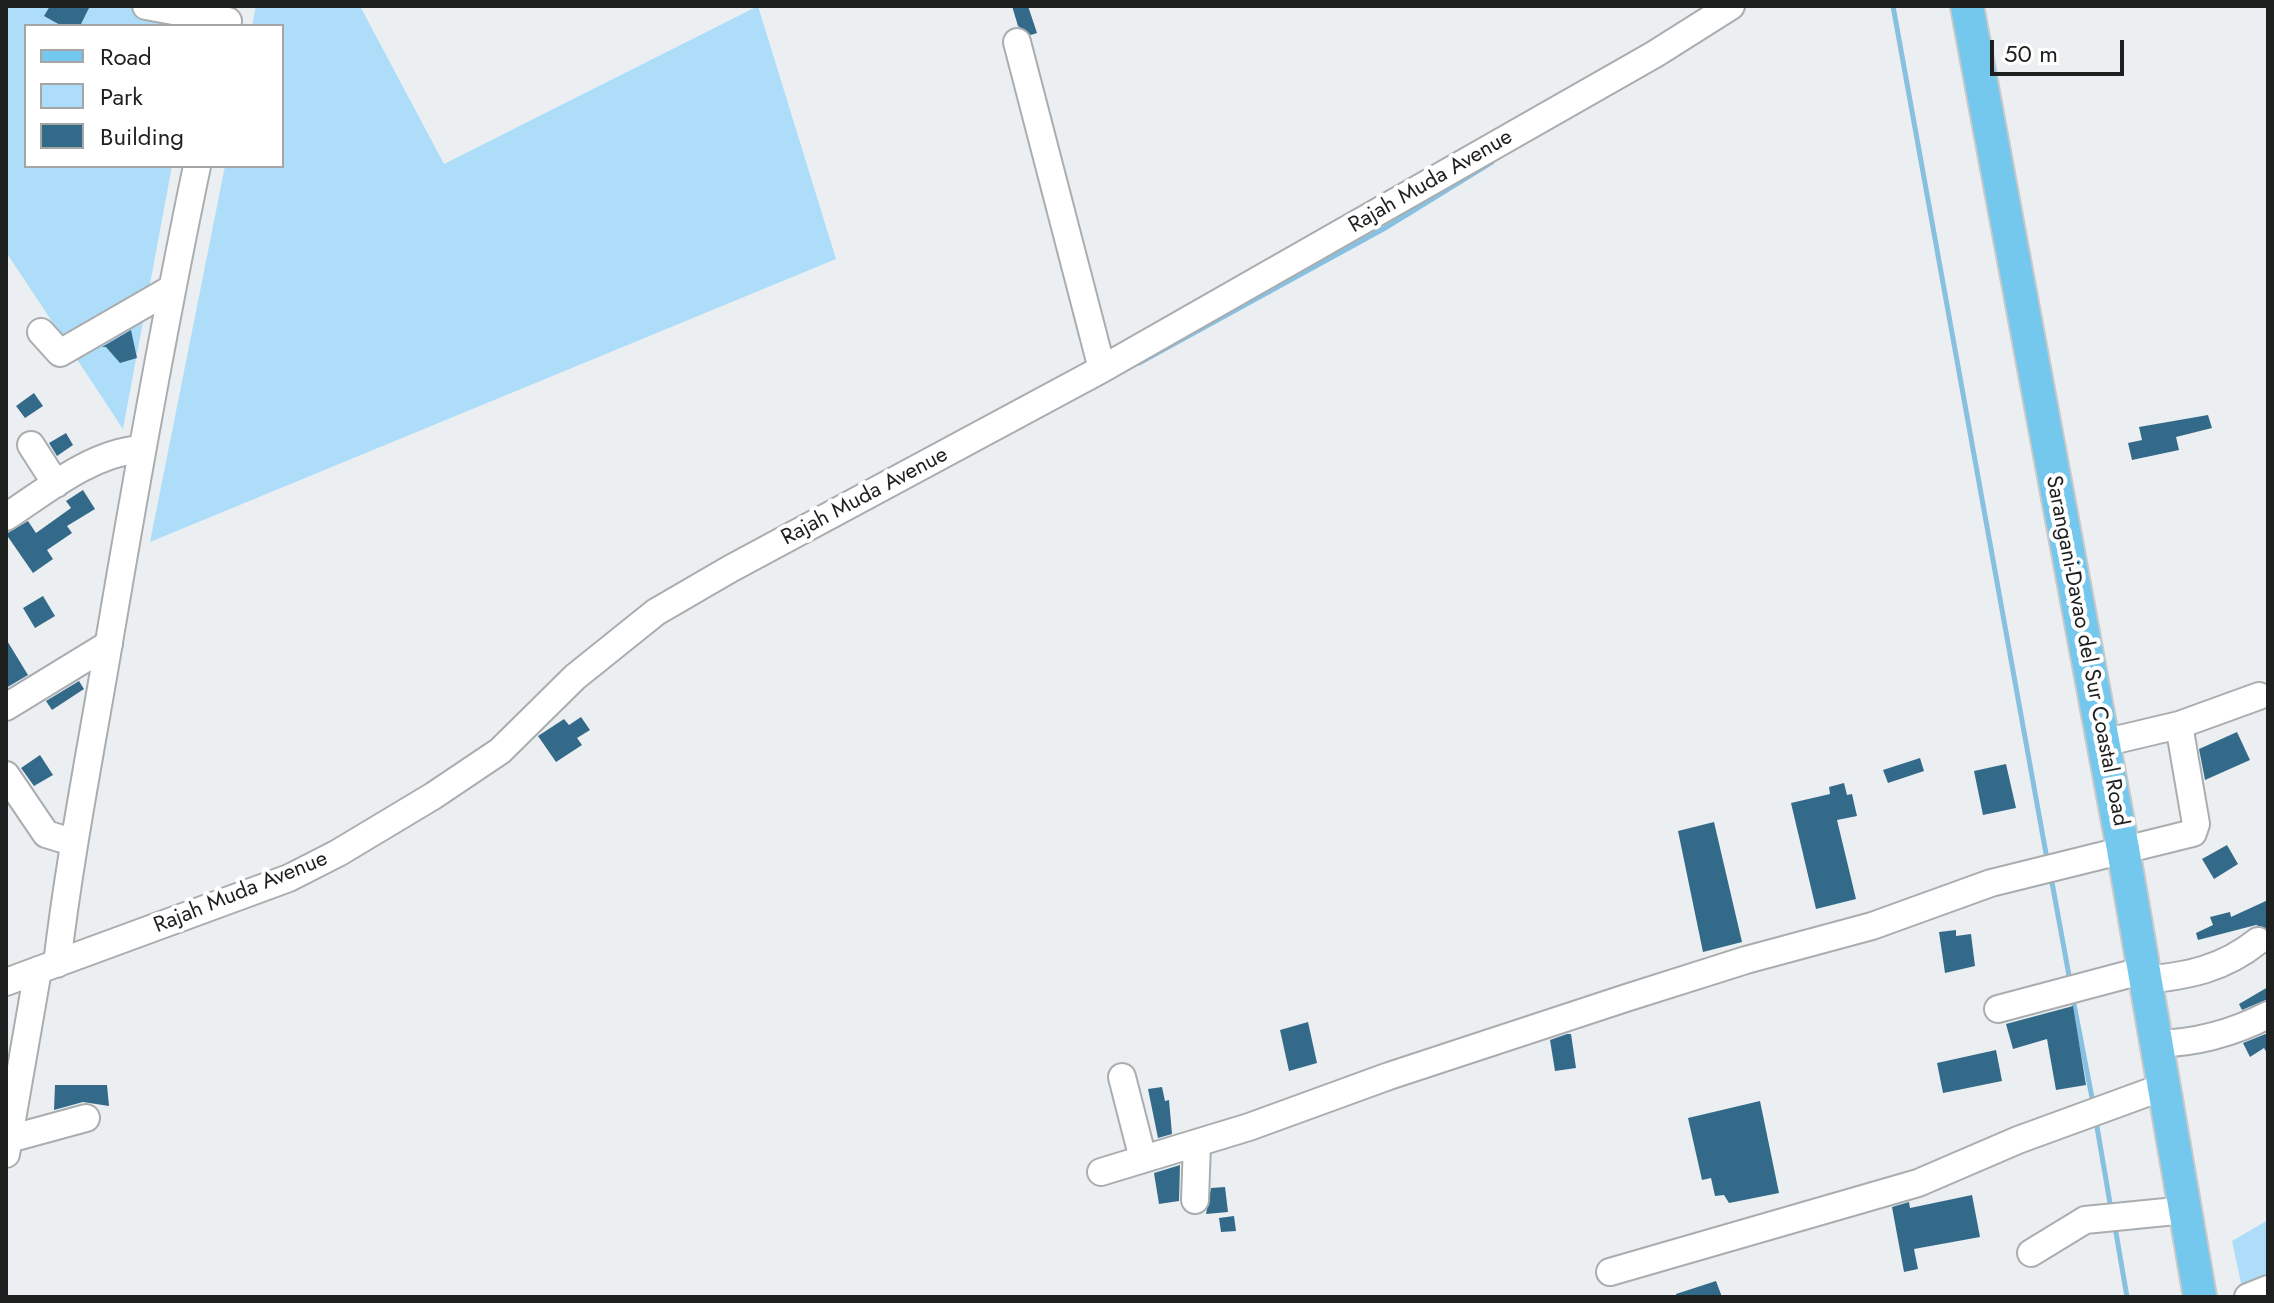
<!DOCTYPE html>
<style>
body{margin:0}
#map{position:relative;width:2274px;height:1303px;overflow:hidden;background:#eceff1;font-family:Jost,sans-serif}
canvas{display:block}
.frame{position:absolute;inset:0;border:8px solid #1e1f1f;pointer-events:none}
.legend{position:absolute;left:24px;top:24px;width:260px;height:144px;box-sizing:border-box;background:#fff;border:2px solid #a5a5a5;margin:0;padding:10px 14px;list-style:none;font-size:24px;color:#1e1f1f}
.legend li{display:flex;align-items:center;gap:16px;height:40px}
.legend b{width:40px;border:2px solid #a5a5a5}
.scale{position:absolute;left:1990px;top:40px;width:134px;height:36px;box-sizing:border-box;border:4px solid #1e1f1f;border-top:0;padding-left:10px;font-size:24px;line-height:28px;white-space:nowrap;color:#1e1f1f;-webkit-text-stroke:6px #fff;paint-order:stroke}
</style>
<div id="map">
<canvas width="2274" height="1303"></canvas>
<div class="frame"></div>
<ul class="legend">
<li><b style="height:10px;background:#74c7ed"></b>Road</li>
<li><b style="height:22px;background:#aeddfa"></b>Park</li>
<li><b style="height:22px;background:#346a89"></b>Building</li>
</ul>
<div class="scale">50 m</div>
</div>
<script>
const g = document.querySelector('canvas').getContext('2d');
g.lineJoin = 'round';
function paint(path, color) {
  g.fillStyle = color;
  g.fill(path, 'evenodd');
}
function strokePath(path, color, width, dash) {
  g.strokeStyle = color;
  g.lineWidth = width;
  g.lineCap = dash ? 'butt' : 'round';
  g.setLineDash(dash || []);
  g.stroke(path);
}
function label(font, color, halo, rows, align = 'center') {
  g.font = font + ' Jost,sans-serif';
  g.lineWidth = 8;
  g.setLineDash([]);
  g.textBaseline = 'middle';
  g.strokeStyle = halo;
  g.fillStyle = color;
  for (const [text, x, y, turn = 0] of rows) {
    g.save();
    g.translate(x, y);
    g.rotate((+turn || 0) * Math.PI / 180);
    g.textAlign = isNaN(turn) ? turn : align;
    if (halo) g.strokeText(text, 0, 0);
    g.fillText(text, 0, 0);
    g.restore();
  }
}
paint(new Path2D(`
 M6,6H202L198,26H26V166H172L123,429L6,252Z
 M256,6H360L444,164L758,6L836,259L150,542L225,166H282V26H252Z
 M2268,1220V1297H2244L2232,1241Z`), '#aeddfa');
strokePath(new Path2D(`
 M1893,6L2047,859
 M1139,363L1385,228L1492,162
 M2051,877L2070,981
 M2073,999L2093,1103
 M2096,1121L2111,1209
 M2115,1227L2127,1297`), '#88c0e2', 5);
paint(new Path2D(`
 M50,6H90L80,26H62L44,16Z
 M1012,6H1028L1037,33L1031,35L1018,26Z
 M131,330L137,358L120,363L106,347H102Z
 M34,393L43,406L25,418L16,406Z
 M2208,415L2212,428L2176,437L2179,450L2132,460L2128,443L2142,440L2139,427Z
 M66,433L73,445L57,456L49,443Z
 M83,490L95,509L67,526L72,533L47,550L53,559L33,573L6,534L28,521L36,533L71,508L66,501Z
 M43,596L55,616L35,628L23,608Z
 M6,639L28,675L6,688Z
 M79,681L84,689L52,710L46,701Z
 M581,717L590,730L577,738L582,745L556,762L538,736L564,719L569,725Z
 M2237,732L2250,760L2205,780L2199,749Z
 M40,755L53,775L34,786L21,768Z
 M1920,758L1924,771L1888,783L1883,770Z
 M2006,764L2016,808L1983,815L1974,771Z
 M1844,783L1847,795L1852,794L1857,816L1837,820L1856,899L1816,909L1791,803L1830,794L1829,787Z
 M1714,822L1742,942L1703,952L1678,831Z
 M2227,845L2238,864L2214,879L2202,859Z
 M2268,900V929L2256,925L2198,940L2196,933L2213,925L2210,917L2230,912L2231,917Z
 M1956,930V936L1971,934L1975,966L1945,973L1939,932Z
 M2268,987V999L2242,1010L2239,1004Z
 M2073,1006L2086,1085L2056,1090L2047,1039L2013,1049L2006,1024Z
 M1308,1022L1317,1063L1289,1071L1280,1030Z
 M2268,1033V1055L2264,1048L2250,1057L2243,1043Z
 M1567,1034H1571L1576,1068L1555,1071L1550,1040Z
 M1996,1050L2002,1081L1943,1093L1937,1063Z
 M55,1085H107L109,1106L83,1102L54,1110Z
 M1162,1087L1165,1101L1169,1100L1172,1134L1158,1138L1148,1089Z
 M1760,1101L1779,1193L1729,1203L1724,1195L1715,1196L1711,1178L1702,1180L1688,1118Z
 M1180,1165L1179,1201L1159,1204L1154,1173Z
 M1225,1187L1228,1212L1206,1214L1211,1188Z
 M1972,1195L1980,1237L1914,1249L1918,1269L1904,1272L1892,1207L1909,1202L1910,1208Z
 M1234,1216L1236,1231L1221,1232L1219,1218Z
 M1716,1281L1722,1297H1676V1294Z`), '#346a89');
const minor = new Path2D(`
 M146,6L228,21
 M1017,42L1102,369
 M41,332L60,353L171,289
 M31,445L56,484
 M6,517C47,490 90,454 140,449
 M6,707L109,644
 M2103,743L2179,725
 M6,775L46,834L72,842
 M57,964C70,855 91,749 109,642C136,482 164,324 197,166
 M2144,980C2188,976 2223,969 2258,941
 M6,982L289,878L338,853L433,796L500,751L575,677L656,612L730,569L1102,369L1655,54L1731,6
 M1998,1009L2141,971
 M2156,1044C2195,1043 2233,1033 2268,1015
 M1122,1077L1143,1159
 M9,1139L86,1118
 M6,1154L38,970
 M1101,1172L1249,1127L1389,1076L1626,998L1746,960L1872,926L1991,883L2193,833L2196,824L2179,725L2259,696
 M1195,1200L1197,1144
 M2031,1253L2085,1220L2186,1210
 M1610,1272L1918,1183L2018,1140L2163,1087
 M2248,1297L2268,1289`);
const major = new Path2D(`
 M1967,6L2123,849L2200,1297`);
strokePath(minor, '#aaadaf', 30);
strokePath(major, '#c9c9c9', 36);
strokePath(minor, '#fff', 26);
strokePath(major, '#74c7ed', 32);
label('22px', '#1e1f1f', '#fff', [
 ["Rajah Muda Avenue",1431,182,-30],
 ["Rajah Muda Avenue",865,497,-28],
 ["Sarangani-Davao del Sur Coastal Road",2086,651,79],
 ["Rajah Muda Avenue",241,893,-22]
]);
</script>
